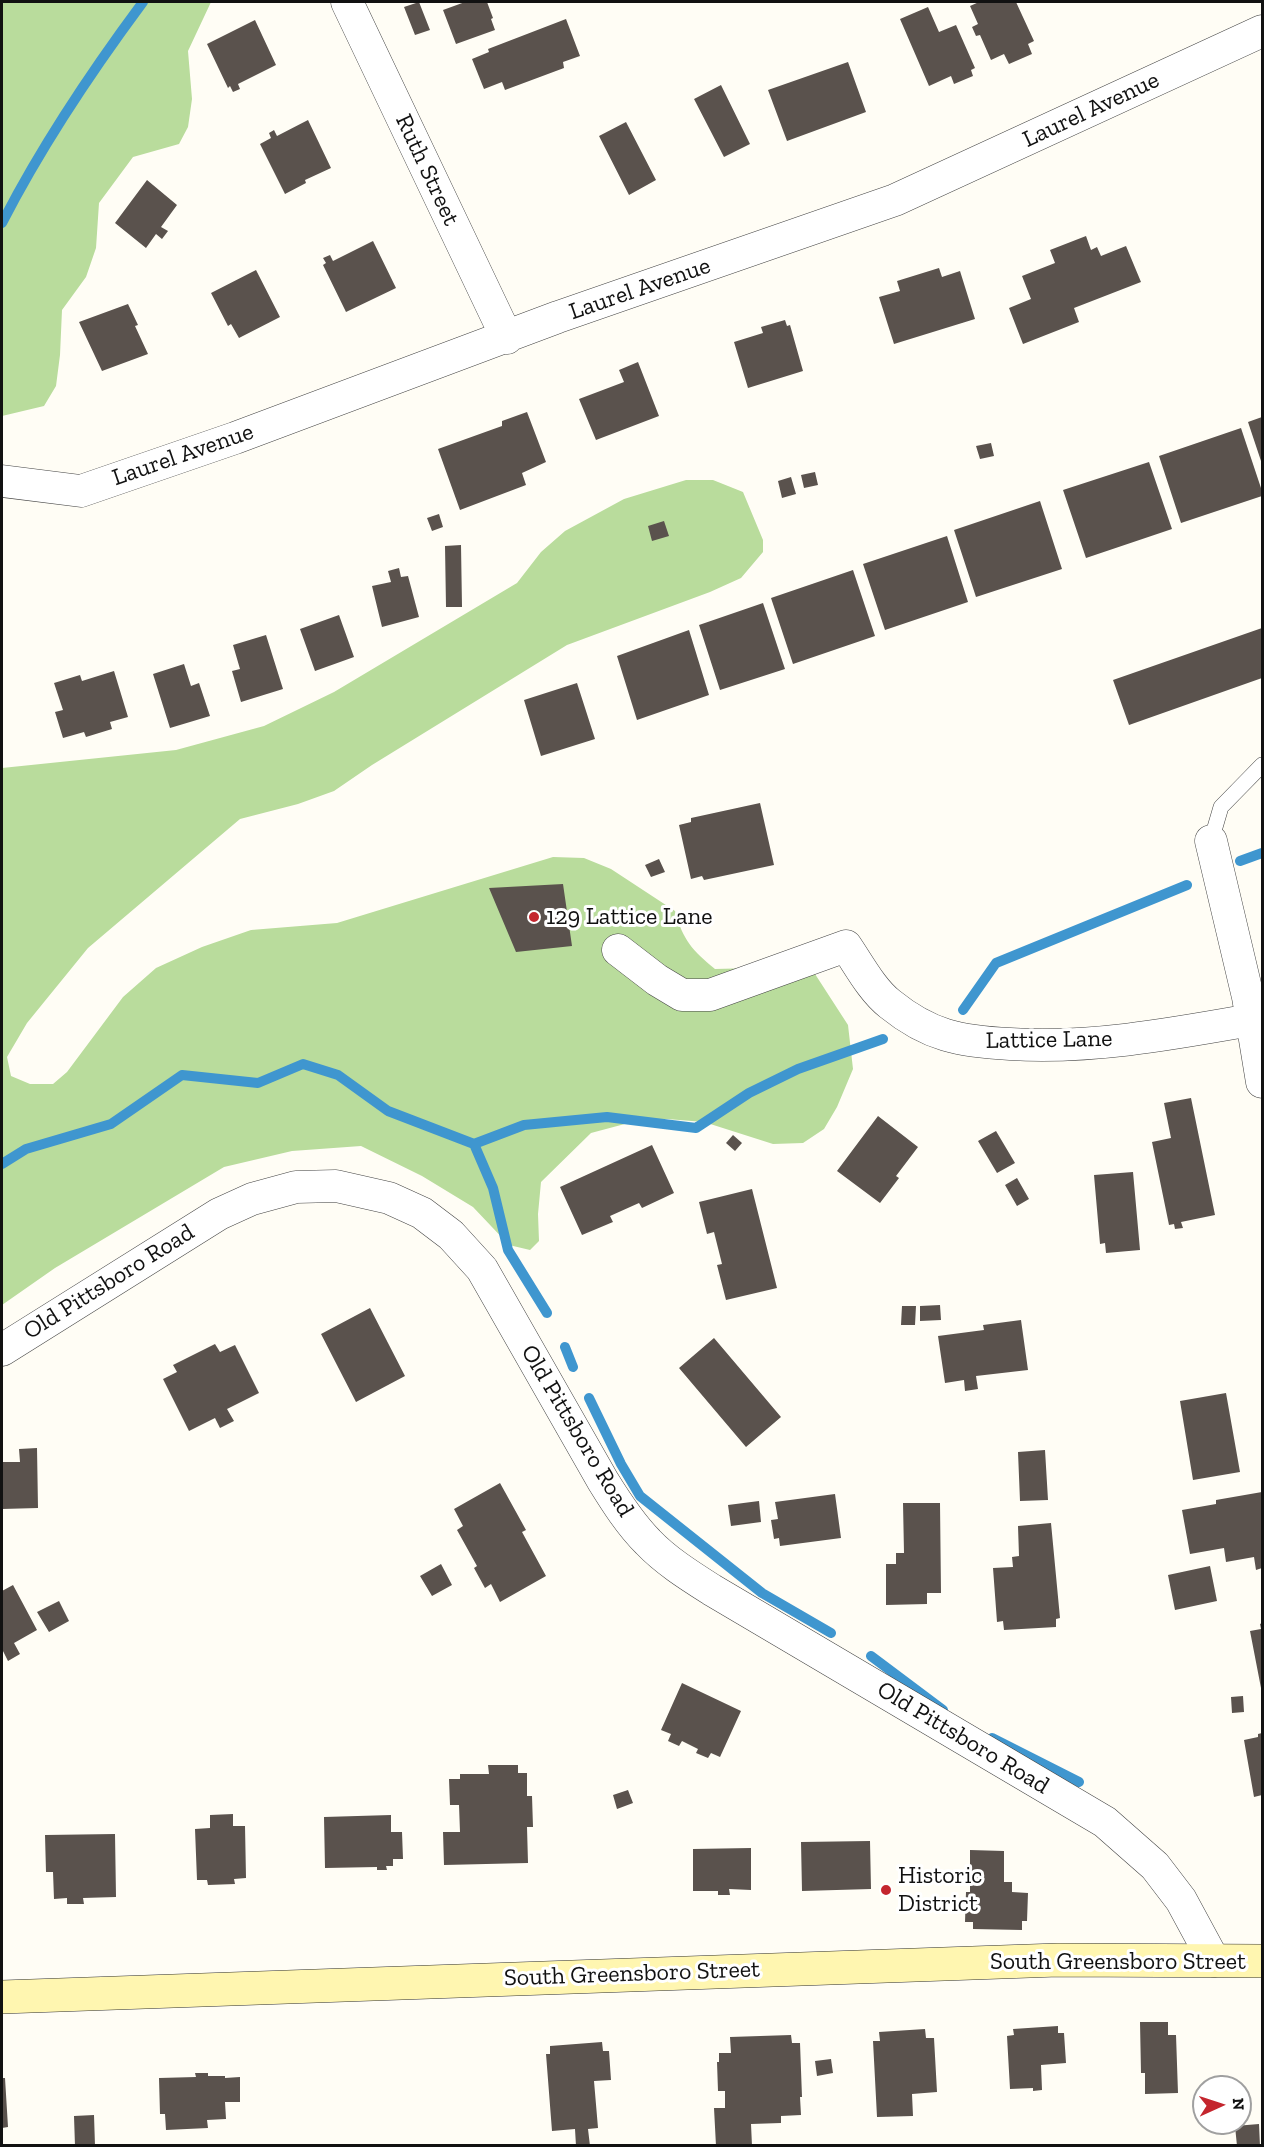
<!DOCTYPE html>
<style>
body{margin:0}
#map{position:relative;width:1264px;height:2147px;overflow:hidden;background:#fffdf5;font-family:"Zilla Slab",serif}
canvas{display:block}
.frame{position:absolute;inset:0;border:3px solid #111;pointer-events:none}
.north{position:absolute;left:1192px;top:2075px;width:60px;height:60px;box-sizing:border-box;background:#fff;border:2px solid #a0a0a0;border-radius:50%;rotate:87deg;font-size:16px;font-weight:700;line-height:24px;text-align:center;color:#111}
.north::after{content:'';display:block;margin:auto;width:21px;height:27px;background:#c4262e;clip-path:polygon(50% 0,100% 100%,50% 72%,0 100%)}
</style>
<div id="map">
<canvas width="1264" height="2147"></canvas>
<div class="frame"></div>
<div class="north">N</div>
</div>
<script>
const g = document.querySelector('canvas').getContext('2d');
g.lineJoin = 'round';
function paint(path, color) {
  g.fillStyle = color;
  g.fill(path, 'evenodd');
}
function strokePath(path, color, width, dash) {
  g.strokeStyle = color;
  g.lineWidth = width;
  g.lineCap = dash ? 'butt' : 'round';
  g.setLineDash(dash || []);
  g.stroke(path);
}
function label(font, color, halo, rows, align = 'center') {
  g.font = font + ' "Zilla Slab",serif';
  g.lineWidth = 6;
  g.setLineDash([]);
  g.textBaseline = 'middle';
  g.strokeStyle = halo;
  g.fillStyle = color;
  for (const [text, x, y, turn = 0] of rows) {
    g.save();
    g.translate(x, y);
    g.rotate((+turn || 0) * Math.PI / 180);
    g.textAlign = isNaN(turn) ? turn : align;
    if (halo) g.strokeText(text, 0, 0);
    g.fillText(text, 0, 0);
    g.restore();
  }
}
paint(new Path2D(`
 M2,2H211L188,51L192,99L188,127L179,144L133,157L99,203L96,248L86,277L62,310L60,355L56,386L44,406L2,416Z
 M686,480H713L743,492L763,540V552L741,578L710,592L567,645L372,765L334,791L298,804L240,819L88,948L27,1023L7,1057L11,1076L30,1084H53L67,1072L123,997L156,968L202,947L251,930L337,923L553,857L584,858L611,869L675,911C683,940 692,950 715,969L791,967L815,974L848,1025L853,1069L837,1107L824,1129L803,1143L773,1144L704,1122L667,1119L636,1121L591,1133L541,1182L538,1214L539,1241L530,1250L509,1245L473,1207L422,1176L361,1146L292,1151L224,1167L55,1268L2,1305V768L176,750L264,726L334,692L517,583L541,552L565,531L624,499Z`), '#b9dc9c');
strokePath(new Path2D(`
 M2,223C42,145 91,72 143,2
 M1240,861L1262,853
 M963,1010L996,963L1187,885
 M474,1144L493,1188L508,1250L547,1313
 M2,1164L26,1149L111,1124L182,1075L258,1083L303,1064L338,1075L388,1111L474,1144L524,1125L607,1117L696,1128L749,1093L798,1069L883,1039
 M565,1347L573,1367
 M589,1398L621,1464L640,1496L762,1593L831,1633
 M871,1656L943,1710
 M992,1738L1079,1782`), '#3f96cf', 10);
paint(new Path2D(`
 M419,2L430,30L415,35L404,7Z
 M465,2H487L493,18L491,19L495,30L456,44L443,10Z
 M979,2H1016L1034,41L1028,44L1032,54L1009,64L1004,54L991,60L980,35L976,36L972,27L978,24L970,6Z
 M928,7L939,32L956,25L975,68L971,70L973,76L954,84L951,76L929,86L900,19Z
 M566,19L580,56L563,62L564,68L505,90L502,82L484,89L472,59L489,52L488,49Z
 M255,20L276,65L238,84L240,89L233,92L230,86L228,88L207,44Z
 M848,62L866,112L787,141L768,90Z
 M721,85L750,144L724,157L694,99Z
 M308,120L331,168L305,180L306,183L285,194L260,144L271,138L269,133L274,130L277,136Z
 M626,122L656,180L629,195L599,136Z
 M147,180L177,205L161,227L168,231L162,239L156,234L146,248L115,223Z
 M1086,236L1091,250L1097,247L1101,256L1126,246L1141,282L1074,308L1079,322L1023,344L1009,308L1031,299L1022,276L1055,263L1050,250Z
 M373,241L396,288L346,312L323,265L326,263L323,258L330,255L333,261Z
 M939,268L942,277L960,271L975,319L894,344L879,297L900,291L897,281Z
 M256,270L280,317L239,338L231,324L228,326L211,293Z
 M128,304L138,325L135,326L148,354L102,371L79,322Z
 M785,320L787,326L790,325L803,371L748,388L734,342L763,333L761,327Z
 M638,362L659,416L596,440L579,399L624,382L619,370Z
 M527,412L546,462L522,473L526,485L460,510L438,449L502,426V421Z
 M1262,417V464L1248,422Z
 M1241,428L1262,491V496L1181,523L1159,456Z
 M991,443L994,456L980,459L976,446Z
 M1149,462L1172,529L1086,558L1063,490Z
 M815,472L818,485L804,488L801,475Z
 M791,477L796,494L782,498L778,481Z
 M1040,501L1062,569L976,597L954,530Z
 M439,514L443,527L432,531L427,518Z
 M664,521L669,536L652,541L648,526Z
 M947,536L968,602L885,630L863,564Z
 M461,545L462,607H446L445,546Z
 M399,568L401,577L408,576L419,617L382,627L372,586L391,582L388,571Z
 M853,570L875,636L793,664L771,598Z
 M763,603L785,669L720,690L699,625Z
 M339,615L354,657L315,671L300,629Z
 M1262,628V678L1129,725L1113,680Z
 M689,630L709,695L637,720L617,656Z
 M266,635L283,689L241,702L232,671L240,669L233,645Z
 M184,664L191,686L199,683L210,716L170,728L153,674Z
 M114,671L128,717L110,722L112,729L86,737L84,732L63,738L55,712L63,710L54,683L80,675L82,681Z
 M577,683L595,739L541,756L524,700Z
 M760,803L774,865L704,880L702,876L691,879L679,825L691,822V818Z
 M659,859L665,872L651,877L645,865Z
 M563,884L572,946L516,952L489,888Z
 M1191,1098L1215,1215L1181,1222L1183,1228L1175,1229L1174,1224L1169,1225L1152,1142L1171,1138L1164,1103Z
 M878,1116L918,1147L896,1176L899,1178L880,1203L837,1171Z
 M996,1131L1015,1163L997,1173L978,1141Z
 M733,1135L742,1143L735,1151L726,1143Z
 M652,1145L674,1193L642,1208L639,1203L610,1216L613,1222L582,1235L560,1187Z
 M1133,1172L1140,1250L1106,1253L1105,1243L1100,1244L1094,1175Z
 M1017,1178L1029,1199L1017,1206L1005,1185Z
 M752,1189L777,1288L726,1300L717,1265L722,1264L714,1232L707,1234L699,1202Z
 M940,1305L941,1320L920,1321V1306Z
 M902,1306H916L915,1325H901Z
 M370,1308L405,1376L356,1402L321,1334Z
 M1021,1320L1028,1370L976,1376L978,1389L965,1391L964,1380L945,1383L938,1336L984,1330L983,1325Z
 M714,1338L781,1417L746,1447L679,1368Z
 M215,1344L220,1352L235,1345L259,1393L227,1409L234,1421L220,1428L215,1418L189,1431L163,1379L177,1372L173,1365Z
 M1226,1393L1240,1472L1193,1480L1180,1401Z
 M37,1448L38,1508L2,1509V1462H20L19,1449Z
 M1045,1450L1048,1500L1020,1501L1018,1452Z
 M500,1483L526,1530L522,1532L546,1576L500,1602L491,1584L485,1588L474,1568L477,1566L457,1530L463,1526L454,1509Z
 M1262,1492V1568L1256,1570L1254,1557L1226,1562L1224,1548L1190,1554L1182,1510L1216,1504V1500Z
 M835,1494L841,1538L780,1546L779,1538L774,1539L771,1520L778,1519L775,1502Z
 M759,1501L761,1522L731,1526L728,1505Z
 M903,1503H940L941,1593H927V1604L886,1605V1564H896V1553H904Z
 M1051,1523L1060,1618L1056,1619V1627L1004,1630L1003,1621L997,1622L993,1568L1013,1567L1012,1557L1019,1556L1018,1526Z
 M441,1564L452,1585L432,1596L420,1576Z
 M1210,1566L1217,1601L1175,1610L1168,1575Z
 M13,1585L37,1630L14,1643L20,1654L8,1661L2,1649V1591Z
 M59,1601L69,1621L49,1632L37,1612Z
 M1262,1623V1688H1261L1250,1631L1261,1629L1260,1624Z
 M682,1683L741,1711L720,1757L711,1753L708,1758L696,1753L698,1749L682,1741L679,1746L668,1741L671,1734L661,1730Z
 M1243,1696L1244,1712L1232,1713L1231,1697Z
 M1262,1733V1795L1254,1797L1244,1740L1258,1737V1734Z
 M488,1765H518V1773H527V1796H532L533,1827H527L528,1863L444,1865L443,1832H460L459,1805H450L449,1779H460V1774H489Z
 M628,1790L633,1803L617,1809L613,1795Z
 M233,1814V1826H245L246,1878L234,1879L235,1884L208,1885L207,1880H197L195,1829L210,1828V1815Z
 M391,1815V1832H402L403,1859H393V1866H386L387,1870H377V1867L325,1868L324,1817Z
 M115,1834L116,1897L83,1898L84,1904H67V1898L54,1899L53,1872H46L45,1835Z
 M870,1841L871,1889L802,1891L801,1842Z
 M751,1848V1890L729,1889L730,1895H718V1891H693V1849Z
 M970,1850L1004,1851V1882H1012V1892L1028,1893L1027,1921H1022V1930L973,1929V1922H965L966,1892H970Z
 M1140,2022H1168V2035H1176L1178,2093L1145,2094V2073H1141Z
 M1058,2026V2033H1064L1066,2063L1041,2065L1042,2090L1033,2091V2088L1010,2089L1007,2036L1014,2035L1013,2029Z
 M925,2029L926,2038H934L937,2092L912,2094L913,2116L877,2117L873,2041H880L879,2032Z
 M791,2035L792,2043H800L802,2097H800L801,2115L781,2116V2123L751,2124L752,2146H716L714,2108H725V2091H718L717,2062H719V2053H731L730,2037Z
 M602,2042L603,2051H609L611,2080L594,2081L598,2128L588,2129L590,2146H576L575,2129L552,2131L546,2054H550V2046Z
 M831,2059L833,2073L817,2076L815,2061Z
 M195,2073H208V2076H225V2078L240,2077V2102H225L226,2119L207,2120L208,2128L166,2130L165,2114H160L159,2078L196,2077Z
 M2,2078H5L8,2127L2,2128Z
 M94,2115L95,2146H75L74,2116Z
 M1259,2124L1260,2146H1237L1235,2126Z`), '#5a524d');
const lane = new Path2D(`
 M1211,841L1221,807L1262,765`);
const street = new Path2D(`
 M347,2L507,338
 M2,481L81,491L235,438L558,317L895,200L1262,31
 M1211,841L1248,997L1262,1082
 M618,950L657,980L682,995H710L846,946C859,965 872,990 890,1004C906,1017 926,1029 946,1035C966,1041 989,1043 1010,1044C1091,1049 1172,1034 1251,1020
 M2,1350L219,1214L252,1199L296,1187L336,1186L389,1198L422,1213L451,1235L482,1269L603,1481C616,1502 630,1524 648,1542C666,1561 690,1576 712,1590L1105,1822L1155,1866L1181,1900L1214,1961`);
const secondary = new Path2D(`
 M2,1997L1058,1960L1262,1961`);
strokePath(lane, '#444', 16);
strokePath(street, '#444', 33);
strokePath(secondary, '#333', 34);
strokePath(lane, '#fff', 15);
strokePath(street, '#fff', 32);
strokePath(secondary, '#fff6b0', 33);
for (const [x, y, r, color] of [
 [534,917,6,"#c4262e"],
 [886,1890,6,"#c4262e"]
]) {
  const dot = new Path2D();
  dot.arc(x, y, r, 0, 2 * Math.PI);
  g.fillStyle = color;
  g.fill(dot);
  strokePath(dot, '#fff', 2);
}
label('24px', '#111', '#fff', [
 ["Laurel Avenue",1091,110,-25],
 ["Ruth Street",427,170,65],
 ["Laurel Avenue",640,289,-19],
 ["Laurel Avenue",183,455,-19],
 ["Lattice Lane",1049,1040,-1],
 ["Old Pittsboro Road",109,1282,-32],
 ["Old Pittsboro Road",577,1431,59],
 ["Old Pittsboro Road",963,1738,31],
 ["South Greensboro Street",1118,1962],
 ["South Greensboro Street",632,1974,-2]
]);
label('24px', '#111', '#fff', [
 ["129 Lattice Lane",546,917],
 ["Historic",898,1876],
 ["District",898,1904]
], 'left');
</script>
